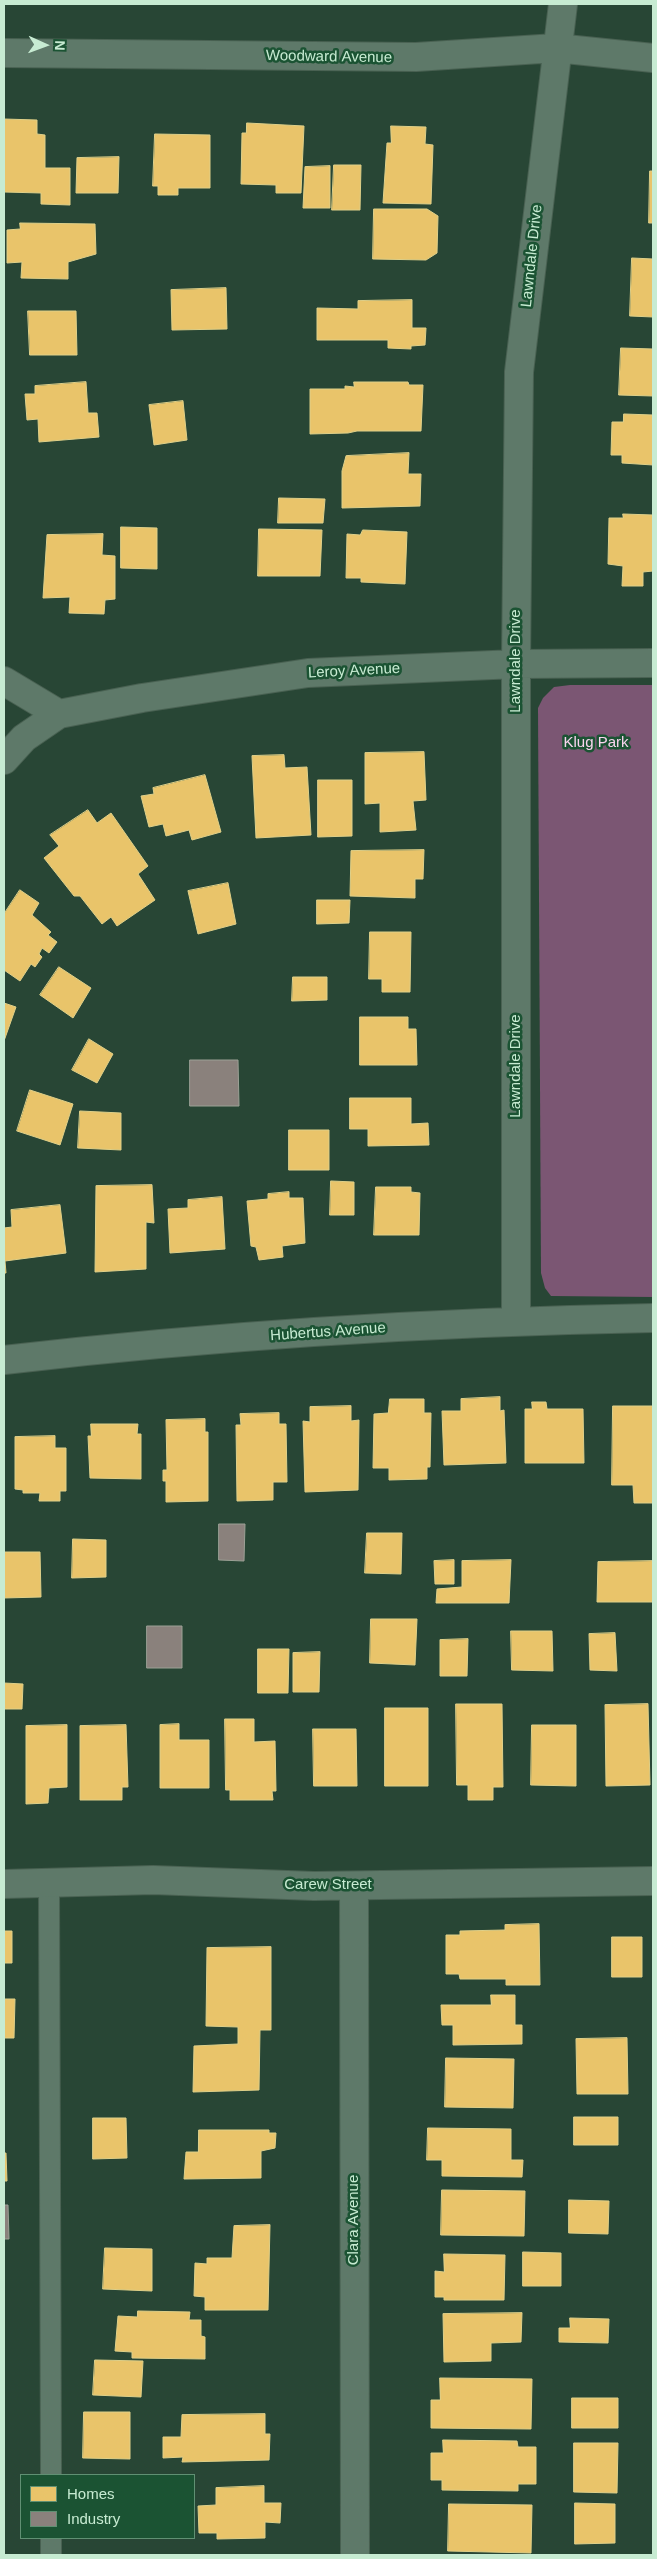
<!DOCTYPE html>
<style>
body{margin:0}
#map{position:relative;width:657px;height:2559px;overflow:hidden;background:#284635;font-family:Helvetica,sans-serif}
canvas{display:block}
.frame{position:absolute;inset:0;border:5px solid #c7ebd2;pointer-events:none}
.legend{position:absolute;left:20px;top:2474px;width:175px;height:65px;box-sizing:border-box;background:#1b5333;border:1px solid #609073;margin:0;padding:6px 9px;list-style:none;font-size:15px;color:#c7ebd2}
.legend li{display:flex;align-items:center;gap:10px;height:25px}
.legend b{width:25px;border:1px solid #609073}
.north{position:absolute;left:20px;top:20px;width:50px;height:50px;-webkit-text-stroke:4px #1b5333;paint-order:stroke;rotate:92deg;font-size:14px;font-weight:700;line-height:20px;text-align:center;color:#c7ebd2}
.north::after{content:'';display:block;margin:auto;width:18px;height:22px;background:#c7ebd2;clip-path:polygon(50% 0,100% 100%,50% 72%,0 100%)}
</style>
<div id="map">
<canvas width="657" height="2559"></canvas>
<div class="frame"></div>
<ul class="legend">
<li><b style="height:14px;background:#e9c46a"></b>Homes</li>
<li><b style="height:14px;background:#8a817c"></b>Industry</li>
</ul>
<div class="north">N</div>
</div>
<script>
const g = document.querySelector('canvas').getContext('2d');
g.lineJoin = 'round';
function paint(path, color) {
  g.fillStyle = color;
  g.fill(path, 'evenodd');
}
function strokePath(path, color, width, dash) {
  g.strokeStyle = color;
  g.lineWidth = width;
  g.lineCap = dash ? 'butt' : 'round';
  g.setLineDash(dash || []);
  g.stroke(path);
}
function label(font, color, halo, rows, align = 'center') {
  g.font = font + ' Helvetica,sans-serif';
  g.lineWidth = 5;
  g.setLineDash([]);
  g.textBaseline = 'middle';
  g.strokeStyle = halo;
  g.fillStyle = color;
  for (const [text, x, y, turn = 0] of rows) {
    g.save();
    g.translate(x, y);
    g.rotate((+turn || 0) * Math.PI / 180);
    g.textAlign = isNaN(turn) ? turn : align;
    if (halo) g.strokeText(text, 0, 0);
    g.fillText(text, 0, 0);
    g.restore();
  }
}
paint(new Path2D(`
 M570,685H653V1297L551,1296L545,1288L541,1273L538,708L543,698L554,687Z`), '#7b5673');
const homes = new Path2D(`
 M4,119L37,120V134L45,135V168H70V205L41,204V193L4,192Z
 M247,123L304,126L301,193H276V185L241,184L242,133H246Z
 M391,126L426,127L425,144L433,145L431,204L383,203L387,143H391Z
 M155,134L210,135V188H178V195H158V186H153Z
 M119,157L118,193H76L77,158Z
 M334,165H361L360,210H332Z
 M330,166V208H303L305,167Z
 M650,171H653V223H649Z
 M374,209H427L438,216L437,253L426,260L373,259Z
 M20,223L95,224L96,254L68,262V279L21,278L22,262L7,263V230L20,229Z
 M632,258L653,259V317L630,316Z
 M226,288L227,329L172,330L171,290Z
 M412,300V328H426L425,345L411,346V349L388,348V340H317V308L358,309V301Z
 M28,311H76L77,355H30Z
 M621,348L653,349V396L619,395Z
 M86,382L88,413H97L99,437L39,442L38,419L27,420L25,394H35V386Z
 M354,382H408L409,385H423L421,431H357L348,433L310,434V389H345V386L354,387Z
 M183,401L187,440L154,445L149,405Z
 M624,414L653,415V465L622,463V455H611L612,422H623Z
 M409,453L408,474H421L420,506L342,508V471L346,456Z
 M279,498L325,499L323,523H278Z
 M623,514L653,515V571L643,572V586H622L623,566L608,564L609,518H623Z
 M121,527L157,528V569L121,568Z
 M259,529L322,530L320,576H258Z
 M363,530L407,532L405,584L361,582V578H346L347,534L360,535Z
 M103,534L102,555L115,556V599L105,600L104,614L69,613L70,597L43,598L47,535Z
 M424,752L426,800L413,801L416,830L380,832V803L365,804V753Z
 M284,755L285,768L307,767L311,835L256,838L252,756Z
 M205,775L221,832L192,840L189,830L166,836L163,824L149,827L141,796L154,794L153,788Z
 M318,780H352V836L318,837Z
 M88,810L97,823L111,813L148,866L138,874L155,900L117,926L111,917L102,924L80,896H74L44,858L59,846L50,835Z
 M424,850L423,879H415V898L350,896L351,851Z
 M228,883L236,924L198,934L188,891Z
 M20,890L39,903L32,915L51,932L48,935L57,942L49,953L42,948L39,954L42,957L35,967L31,964L20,981L4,970V914Z
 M317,900H350L349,923L317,924Z
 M370,932H411L410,992H382V979H369Z
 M59,967L91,988L73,1018L40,995Z
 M293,977H327V1000L292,1001Z
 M4,1003L16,1007L4,1041Z
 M360,1017H408V1029H416L417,1065H360Z
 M89,1039L113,1054L97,1083L72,1070Z
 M30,1090L73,1104L60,1145L17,1131Z
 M350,1098H411V1124L428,1123L429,1145L368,1146V1129H350Z
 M80,1111L121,1113V1150L78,1148Z
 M289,1130H329V1170H289Z
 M331,1181L354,1182V1215H330Z
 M152,1185L154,1223L146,1222V1269L95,1272L96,1186Z
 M376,1187H411V1192L420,1193L419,1235H374Z
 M289,1192V1198H303L305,1243L282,1246L283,1257L259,1260L256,1247L251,1246L247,1201L268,1199V1194Z
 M222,1197L225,1249L170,1253L168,1209L188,1208V1200Z
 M60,1205L66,1253L5,1261L6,1273H4V1228L12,1227L11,1210Z
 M500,1397V1411L504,1410L506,1463L444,1465L442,1411H461V1399Z
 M390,1399H424V1413H431L430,1467H427V1479L389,1480V1468H373L374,1414L388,1413Z
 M532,1402H546L547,1409H583L584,1463H525V1409H532Z
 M351,1406V1421L359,1420L358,1490L305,1492L303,1421L310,1422V1407Z
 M613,1406H653V1503H634L633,1485H612Z
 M279,1413V1424H286L287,1482H273V1500L237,1501L236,1425H241L240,1414Z
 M205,1419V1432H208V1501L166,1502V1481H163V1470H167L166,1420Z
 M91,1424H138L137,1434H141V1479L90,1478L88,1436H91Z
 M55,1436V1448H66V1491H60V1501H39L40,1493H23V1490L15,1489V1437Z
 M367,1533H402L401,1574L365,1573Z
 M73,1539L106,1540V1577L72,1578Z
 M4,1552H40L41,1597L4,1598Z
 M454,1560V1584H435L434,1561Z
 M511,1560L509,1603H436L437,1589L462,1587V1561Z
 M653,1561V1602H597L598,1562Z
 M371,1619H417L415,1665L370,1663Z
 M511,1631H552L553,1671L512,1670Z
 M615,1633L617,1671L590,1670L589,1634Z
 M468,1639L467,1676H440V1640Z
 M258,1649H289L288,1693H258Z
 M320,1652L319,1692H293V1653Z
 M4,1683L23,1684L22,1709H4Z
 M456,1704H502L503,1787H493V1800H468V1785H457Z
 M648,1704L650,1785L606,1786L605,1705Z
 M385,1708H428V1786H385Z
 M225,1719H254V1742L275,1741L276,1791H272L273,1800H230V1790H226Z
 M179,1724V1740H209V1788H160V1725Z
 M67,1725V1787L49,1788L48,1803L26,1804V1726Z
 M126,1725L128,1787H122V1800H80V1726Z
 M532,1725H576V1786L531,1785Z
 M313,1729H356L357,1786H314Z
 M539,1924L540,1985H506V1979H460L459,1974H446V1935H460V1931L505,1930V1925Z
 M4,1931H12V1963H4Z
 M612,1937H642V1977H612Z
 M271,1947V2030H260L259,2090L193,2092L194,2046L238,2044V2027L206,2026L207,1948Z
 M491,1995H515V2025H522V2044L453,2045V2025H442L441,2005H491Z
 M4,1999H15L14,2038H4Z
 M627,2038L628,2094H577L576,2039Z
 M446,2058L514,2059L513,2108L445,2107Z
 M574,2117H618V2145H574Z
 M93,2118H126L127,2158L93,2159Z
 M428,2128L511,2129V2160H523L522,2177L442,2176V2160H427Z
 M199,2130H269V2133H276L275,2148L261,2151V2178L184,2179L186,2152H198Z
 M4,2153H6L7,2181H4Z
 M442,2190L525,2191L524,2236L441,2235Z
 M569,2200L609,2201L608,2234L569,2233Z
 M270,2225L268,2310H205V2297L194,2296L195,2263L207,2264V2258H232L234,2226Z
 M105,2248L152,2249V2291L103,2289Z
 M523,2252L561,2253V2286H523Z
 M444,2254L505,2255L504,2300H444V2297H435V2271L444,2272Z
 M138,2311L190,2312L189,2320H201V2336L205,2337V2359L132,2358V2352L115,2351L118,2316L137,2317Z
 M522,2313L521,2342L491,2343V2361L444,2362L443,2314Z
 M570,2318L609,2319L608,2343L559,2342V2328H570Z
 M95,2360L143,2361L141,2397L93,2395Z
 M440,2378L532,2379L531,2429L431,2428V2400H440Z
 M572,2398H618V2428H572Z
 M84,2412H130V2459L83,2458Z
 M265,2414V2434H270L269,2460L182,2462L183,2457L163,2458V2437H181L182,2415Z
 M443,2440L517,2441L518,2447H536V2484H518V2491L442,2490V2480H431V2453H443Z
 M574,2443H618L617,2493L574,2492Z
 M264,2486V2503H281L280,2523L265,2522V2538L217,2539V2533H199L198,2506L216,2505V2488Z
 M575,2503L615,2504V2543L575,2544Z
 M449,2504L532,2505L531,2553L448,2551Z`);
paint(homes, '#e9c46a');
strokePath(homes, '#dfd089', 1);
const industry = new Path2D(`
 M190,1060H238L239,1106H190Z
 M219,1524H245L244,1561L219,1560Z
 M147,1626H182V1668H147Z
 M4,2205H8L9,2239H4Z`);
paint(industry, '#8a817c');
strokePath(industry, '#9ca196', 1);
const lane = new Path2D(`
 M49,1885L51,2475
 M51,2538V2555`);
const street = new Path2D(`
 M4,53L416,57L556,48L653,58
 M4,681L59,714
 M4,760L24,738L59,714L142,698L308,673L516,664L653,663
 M516,1320V664L519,372L563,4
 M4,1360C219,1335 436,1322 653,1318
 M4,1884L153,1880L314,1886L653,1881
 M354,1886L355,2555`);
strokePath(lane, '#496152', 22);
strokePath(street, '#496152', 30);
strokePath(lane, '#5e7969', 20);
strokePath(street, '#5e7969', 28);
label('15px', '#c7ebd2', '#1b5333', [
 ["Woodward Avenue",329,57,1],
 ["Lawndale Drive",532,256,-84],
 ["Lawndale Drive",516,661,-90],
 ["Leroy Avenue",354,671,-3],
 ["Lawndale Drive",516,1066,-90],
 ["Hubertus Avenue",328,1332,-4],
 ["Carew Street",328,1885],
 ["Clara Avenue",354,2220,-90]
]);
label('15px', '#f9d4ef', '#1b5333', [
 ["Klug Park",596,743]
]);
</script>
